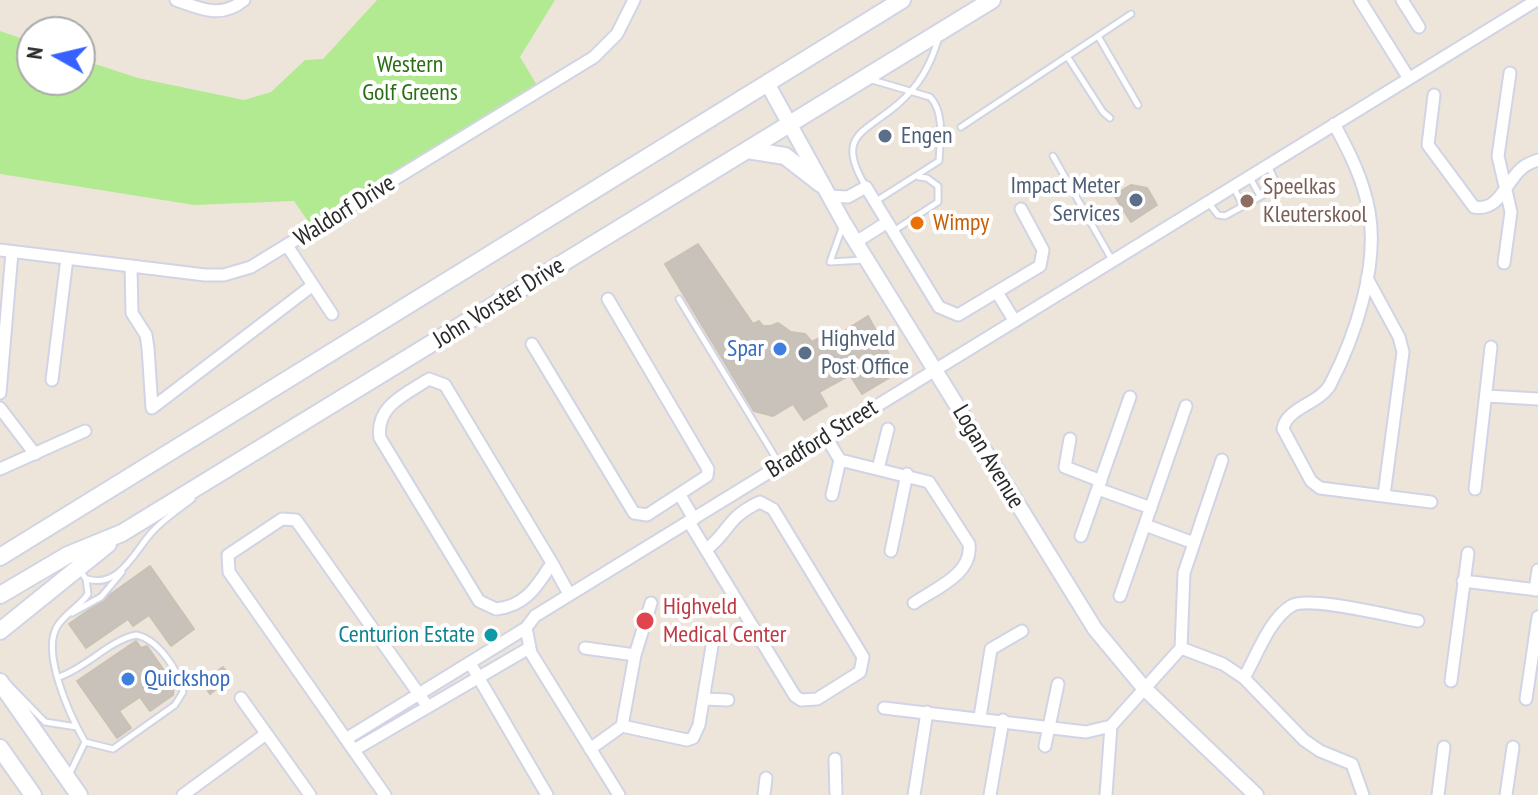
<!DOCTYPE html>
<style>
body{margin:0}
#map{position:relative;width:1538px;height:795px;overflow:hidden;background:#eee5da;font-family:"PT Sans Narrow",sans-serif}
canvas{display:block}
.north{position:absolute;left:16px;top:16px;width:80px;height:80px;box-sizing:border-box;background:#fff;border:2px solid #aaa;border-radius:50%;rotate:278deg;font-size:22px;font-weight:700;line-height:32px;text-align:center;color:#2a2a2a}
.north::after{content:'';display:block;margin:auto;width:28px;height:36px;background:#3661ff;clip-path:polygon(50% 0,100% 100%,50% 72%,0 100%)}
</style>
<div id="map">
<canvas width="1538" height="795"></canvas>
<div class="north">N</div>
</div>
<script>
const g = document.querySelector('canvas').getContext('2d');
g.lineJoin = 'round';
function paint(path, color) {
  g.fillStyle = color;
  g.fill(path, 'evenodd');
}
function strokePath(path, color, width, dash) {
  g.strokeStyle = color;
  g.lineWidth = width;
  g.lineCap = dash ? 'butt' : 'round';
  g.setLineDash(dash || []);
  g.stroke(path);
}
function label(font, color, halo, rows, align = 'center') {
  g.font = font + ' "PT Sans Narrow",sans-serif';
  g.lineWidth = 8;
  g.setLineDash([]);
  g.textBaseline = 'middle';
  g.strokeStyle = halo;
  g.fillStyle = color;
  for (const [text, x, y, turn = 0] of rows) {
    g.save();
    g.translate(x, y);
    g.rotate((+turn || 0) * Math.PI / 180);
    g.textAlign = isNaN(turn) ? turn : align;
    if (halo) g.strokeText(text, 0, 0);
    g.fillText(text, 0, 0);
    g.restore();
  }
}
paint(new Path2D(`
 M377,0H555L520,57L540,90L314,230L294,201L194,205L0,174V31L32,42V80H80V59L138,78L244,100L271,92L305,60L323,59Z`), '#b2ea91');
const building = new Path2D(`
 M1131,185L1147,188L1157,205L1131,222L1114,195Z
 M698,244L753,324L759,321L763,326H771L778,323L791,332L805,334L812,342L823,336L827,342L868,316L896,367L886,372L889,378L862,394L850,375L819,392L827,406L804,420L793,404L773,416L754,411L665,264Z
 M150,566L194,629L171,646L149,615L133,626L128,619L86,648L69,624Z
 M136,641L141,648L147,646L174,685L173,695L150,711L140,697L119,711L131,728L117,738L77,681Z
 M223,667L231,678L210,694L202,682Z`);
paint(building, '#c9c2ba');
strokePath(building, '#c9c1b4', 2);
const service = new Path2D(`
 M1098,36L1138,105
 M1067,56L1103,112L1110,118
 M869,79L930,97C945,112 940,142 939,161L876,201
 M961,127L1131,14
 M1053,156L1112,260
 M1249,176L1260,196
 M1233,186L1243,206
 M866,187C835,135 863,134 898,104C919,86 930,66 938,40
 M1208,202L1218,215L1225,216L1274,189L1276,183L1268,165
 M842,228L830,262L864,260
 M892,232L938,202V186L927,178L919,177
 M679,299L780,465
 M87,579C120,589 135,550 153,531C164,519 179,509 192,499
 M72,613L101,597L122,572
 M59,677C88,667 108,641 136,635C158,639 179,671 183,692L175,705L113,749L85,742C70,716 40,651 58,625C66,613 80,606 88,594L86,579L81,572
 M8,684L45,722L77,727
 M70,773L85,742`);
const minor = new Path2D(`
 M176,0C201,9 221,19 244,0
 M1360,0L1408,77
 M1402,0L1419,27
 M1434,95L1428,145L1474,207C1499,212 1506,182 1521,169C1526,164 1532,162 1538,160
 M1334,124C1350,153 1363,179 1369,211C1379,266 1355,337 1330,385C1319,404 1286,408 1283,429L1311,481L1320,488L1431,502
 M828,196L848,197L866,187L939,307L958,315L1040,266L1043,250L1021,209
 M856,242L886,223
 M288,247L332,314
 M0,250L205,275H224L251,267L594,57L617,34L634,0
 M1504,263L1511,212L1498,156L1510,73
 M131,266L132,313L146,335L148,348L152,408
 M1367,278L1399,337L1403,352L1384,495
 M998,294L1014,320
 M532,344L634,513L647,515L707,476L708,469L608,299
 M52,380L67,258
 M0,393L12,252
 M1487,396L1538,399
 M0,408L35,454
 M152,408L313,285
 M826,437L840,460L929,482L969,544C973,574 936,588 914,603
 M1070,439L1065,467L1101,481
 M0,469L85,431
 M878,469L888,429
 M1098,489L1151,508
 M1475,489L1491,347
 M680,495L694,519
 M832,495L840,460
 M760,502L773,509L863,657L860,672L817,699L801,700L795,696L706,550C730,531 727,517 760,502Z
 M689,522L706,550
 M1145,525L1194,543
 M1081,536L1130,397
 M891,551L907,474
 M552,563C537,586 526,606 496,609L479,601L380,438C375,406 406,394 429,379L445,385L552,563L569,594
 M1463,581L1538,590
 M1535,590L1538,570
 M1120,596L1186,406
 M651,603L635,655L622,726L687,740L693,738L699,725L712,646
 M585,648L635,655
 M1181,648L1184,573L1222,460
 M1181,648L1223,664L1244,678
 M470,663L547,795
 M1451,681L1468,553
 M241,698L310,795
 M704,699L728,700
 M1526,699L1538,617
 M884,708L1086,732L1111,726L1181,648
 M980,717L991,649L1022,631
 M346,739L526,628
 M1045,746L1058,684
 M590,749L622,726
 M354,750L529,648
 M835,759L836,795
 M183,795L266,734
 M385,795L229,572L228,555L282,519L296,520L428,707
 M619,795L531,653L526,628L535,616L1537,0
 M764,795L766,778
 M914,795L927,712
 M990,795L1003,720
 M1106,795L1111,726
 M1363,795L1352,764L1320,751L1304,740L1244,678C1257,655 1269,620 1291,606C1308,595 1394,617 1418,621
 M1438,795L1444,747
 M1506,795L1513,747`);
const tertiary = new Path2D(`
 M767,83L844,223L1095,629L1144,688L1256,795`);
const secondary = new Path2D(`
 M747,150L785,156L821,184
 M0,557L902,0
 M0,595L68,555L122,533L992,0
 M0,631L108,544
 M0,682L79,795
 M0,748L33,795`);
strokePath(service, '#d0d4e5', 9);
strokePath(minor, '#d0d4e5', 15);
strokePath(tertiary, '#d0d4e5', 18);
strokePath(secondary, '#d0d4e5', 20);
strokePath(service, '#fff', 5);
strokePath(minor, '#fff', 11);
strokePath(tertiary, '#fff', 14);
strokePath(secondary, '#fff', 16);
for (const [x, y, r, color] of [
 [885,136,8,"#5c6f8a"],
 [1136,200,8,"#5c6f8a"],
 [1247,201,8,"#8d6e63"],
 [917,223,8,"#e8710a"],
 [780,349,8,"#3f7fe0"],
 [805,353,8,"#5c6f8a"],
 [645,621,10,"#e0444e"],
 [491,635,8,"#0f9aa8"],
 [128,679,8,"#3f7fe0"]
]) {
  const dot = new Path2D();
  dot.arc(x, y, r, 0, 2 * Math.PI);
  g.fillStyle = color;
  g.fill(dot);
  strokePath(dot, '#fff', 3);
}
label('24px', '#286f12', '#fff', [
 ["Western",410,65],
 ["Golf Greens",410,93]
]);
label('24px', '#4e5e75', '#fff', [
 ["Engen",901,136],
 ["Impact Meter",1120,186,"right"],
 ["Services",1120,214,"right"],
 ["Highveld",821,339],
 ["Post Office",821,367]
], 'left');
label('24px', '#785e54', '#fff', [
 ["Speelkas",1263,187],
 ["Kleuterskool",1263,215]
], 'left');
label('24px', '#2a2a2a', '#fff', [
 ["Waldorf Drive",345,211,-32],
 ["John Vorster Drive",499,303,-32],
 ["Bradford Street",822,439,-32],
 ["Logan Avenue",988,457,59]
]);
label('24px', '#c56008', '#fff', [
 ["Wimpy",933,223]
], 'left');
label('24px', '#366cbe', '#fff', [
 ["Spar",764,349],
 ["Quickshop",144,679,"left"]
], 'right');
label('24px', '#be3a42', '#fff', [
 ["Highveld",663,607],
 ["Medical Center",663,635]
], 'left');
label('24px', '#0d838f', '#fff', [
 ["Centurion Estate",475,635]
], 'right');
</script>
